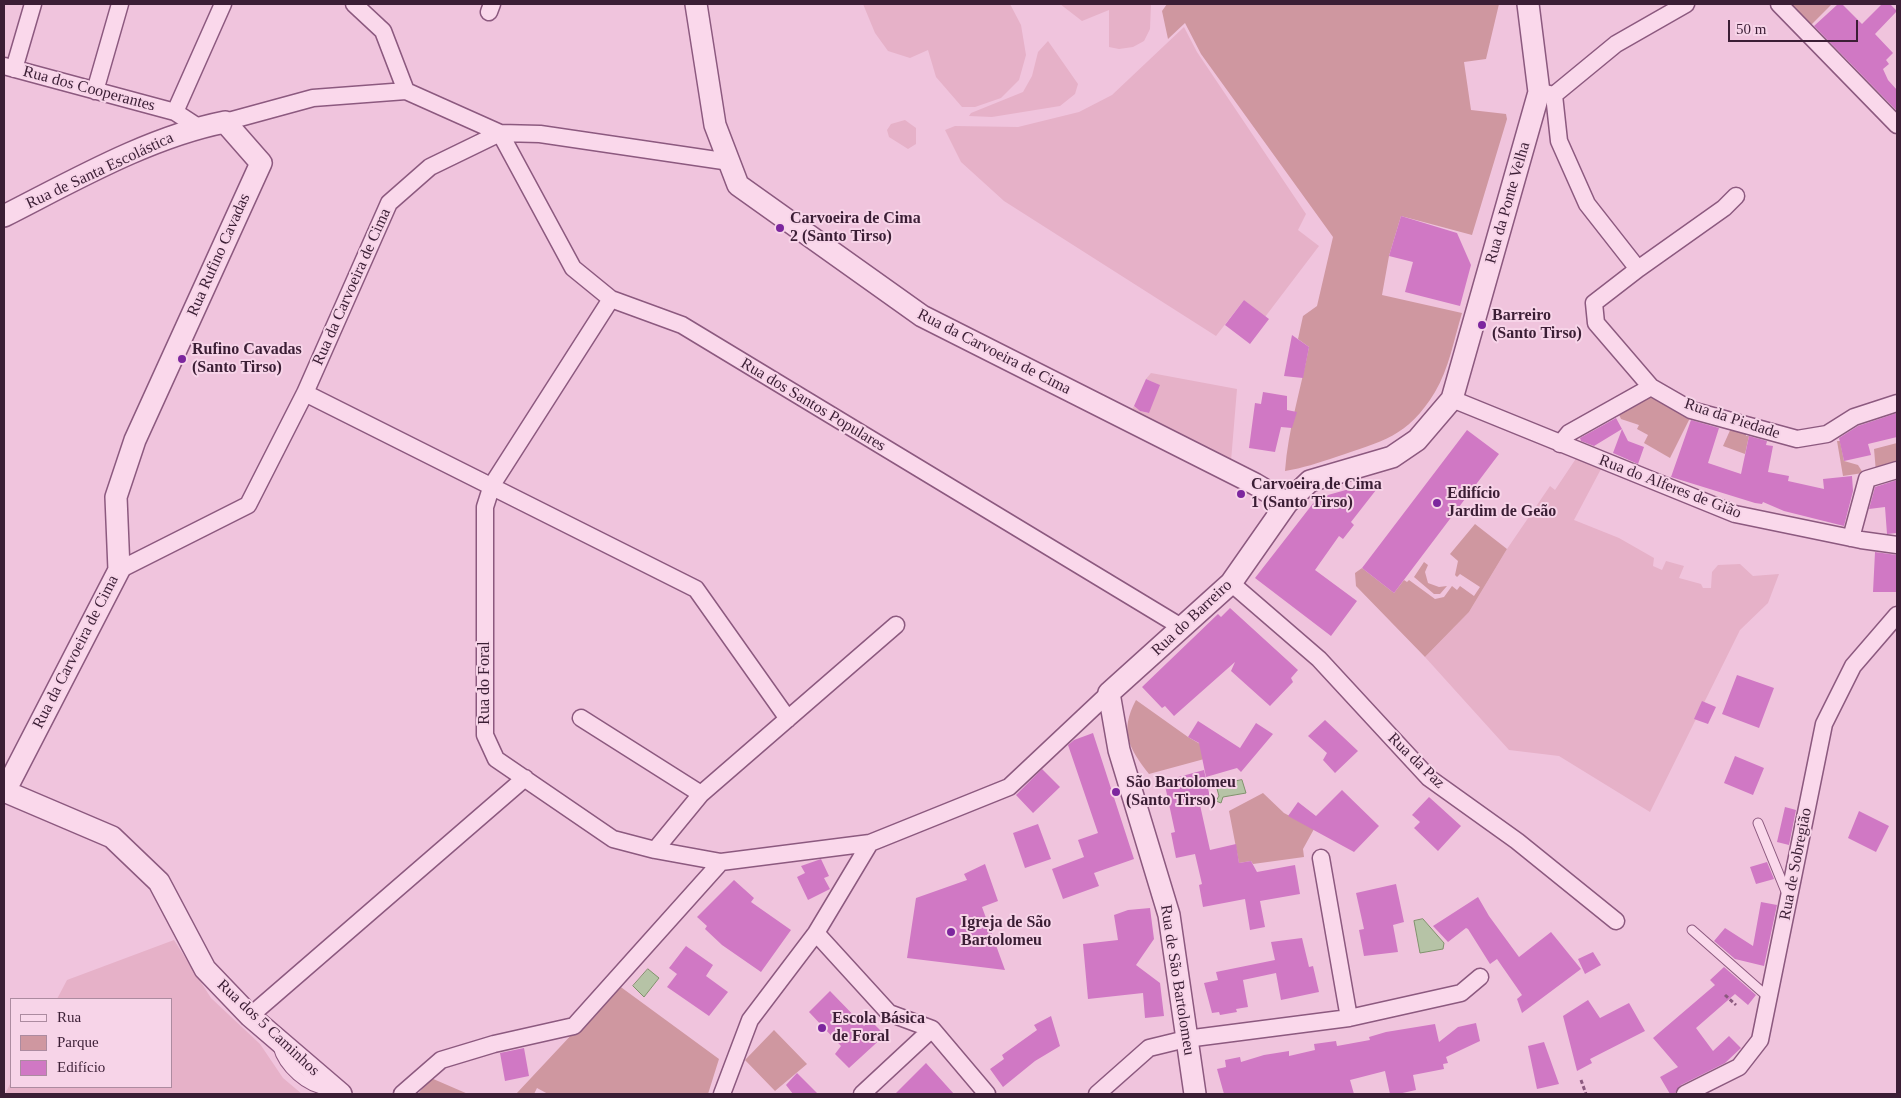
<!DOCTYPE html>
<meta charset="utf-8">
<style>
body{margin:0}
#map{position:relative;width:1901px;height:1098px;overflow:hidden;background:#f0c4dd;font-family:"Times New Roman",serif}
canvas{display:block}
.frame{position:absolute;inset:0;border:5px solid #3b1e35;pointer-events:none}
.legend{position:absolute;left:10px;top:998px;width:162px;height:90px;box-sizing:border-box;background:#f7d4e8;border:1px solid #ac8ba0;margin:0;padding:6px 9px;list-style:none;font-size:15px;color:#3b1e35}
.legend li{display:flex;align-items:center;gap:10px;height:25px}
.legend b{width:25px;border:1px solid #ac8ba0}
.scale{position:absolute;left:1728px;top:20px;width:130px;height:22px;box-sizing:border-box;border:2px solid #3b1e35;border-top:0;padding-left:6px;font-size:15px;line-height:18px;white-space:nowrap;color:#3b1e35;-webkit-text-stroke:4px #f7d4e8;paint-order:stroke}
</style>
<div id="map">
<canvas width="1901" height="1098"></canvas>
<div class="frame"></div>
<ul class="legend">
<li><b style="height:6px;background:#fad8eb"></b>Rua</li>
<li><b style="height:14px;background:#cf97a0"></b>Parque</li>
<li><b style="height:14px;background:#d078c4"></b>Edifício</li>
</ul>
<div class="scale">50 m</div>
</div>
<script>
const g = document.querySelector('canvas').getContext('2d');
g.lineJoin = 'round';
function paint(path, color) {
  g.fillStyle = color;
  g.fill(path, 'evenodd');
}
function strokePath(path, color, width, dash) {
  g.strokeStyle = color;
  g.lineWidth = width;
  g.lineCap = dash ? 'butt' : 'round';
  g.setLineDash(dash || []);
  g.stroke(path);
}
function label(font, color, halo, rows, align = 'center') {
  g.font = font + ' "Times New Roman",serif';
  g.lineWidth = 4;
  g.setLineDash([]);
  g.textBaseline = 'middle';
  g.strokeStyle = halo;
  g.fillStyle = color;
  for (const [text, x, y, turn = 0] of rows) {
    g.save();
    g.translate(x, y);
    g.rotate((+turn || 0) * Math.PI / 180);
    g.textAlign = isNaN(turn) ? turn : align;
    if (halo) g.strokeText(text, 0, 0);
    g.fillText(text, 0, 0);
    g.restore();
  }
}
paint(new Path2D(`
 M863,4H1010L1021,25L1026,55L1019,80L1001,98L975,107H962L936,77L928,50L910,58L888,51L875,33Z
 M1060,4H1151L1150,29L1144,41L1133,47L1119,49L1109,47V10L1082,21Z
 M1184,27L1197,52L1306,214L1298,230L1319,246L1265,317L1244,300L1216,336L1004,201L961,162L945,130L955,126L1018,127L1079,112L1112,95Z
 M1048,41L1078,84L1075,94L1060,106L992,117L969,116L971,113L1023,92L1032,76L1038,52Z
 M905,120L916,128V144L908,149L889,137L887,130L891,124Z
 M1151,373L1237,389L1231,461L1130,413L1134,406L1140,411L1148,413L1159,385L1146,379Z
 M1577,457L1601,469L1574,520L1619,538L1654,558L1653,566L1662,570L1666,561L1684,566L1679,578L1701,584L1703,588H1711L1712,572L1718,565L1740,564L1753,576L1779,574L1768,603L1740,630L1650,812L1559,756L1509,750L1425,657L1469,612L1507,549L1550,486L1555,490Z
 M174,940L211,998L260,1044L283,1078L302,1094H5L11,1082V1087H171V999H57L67,980Z`), '#e6b1c8');
paint(new Path2D(`
 M1167,4H1499L1486,59L1464,62L1471,110L1506,114L1507,119L1472,235L1401,216L1389,256L1382,295L1462,313C1454,339 1449,369 1435,392C1407,438 1382,441 1336,457C1318,463 1303,468 1285,471C1288,430 1301,388 1309,347L1298,339L1303,316L1317,306L1333,237L1201,54L1185,23L1168,39L1162,11Z
 M1788,4H1832L1810,26Z
 M1652,397C1668,401 1670,413 1691,416L1670,458L1644,443L1648,435L1637,429L1639,425L1621,419L1617,410L1639,398Z
 M1732,426L1746,430V436H1749L1745,454L1723,446Z
 M1837,441H1840L1844,461L1858,465L1863,473L1843,476Z
 M1897,443V466L1876,472L1874,449Z
 M1475,524L1507,549L1469,612L1425,657L1356,586L1355,573L1362,568L1394,593L1404,580L1407,582L1409,580L1435,599L1444,597L1452,586L1457,590L1460,586L1474,596L1480,587L1460,574L1457,577L1455,575L1458,561L1450,554Z
 M1424,562L1428,565L1425,572L1428,583L1439,587L1447,586L1440,594H1434L1414,577Z
 M1136,700L1188,737L1219,755L1149,774C1129,748 1119,732 1136,700Z
 M1263,793L1284,813L1314,829L1303,849L1304,857L1253,864L1251,861L1239,863L1229,811Z
 M618,985L719,1059L708,1094H548L537,1088L534,1094H516Z
 M774,1030L807,1064L775,1091L745,1060Z
 M431,1078L468,1094H418Z`), '#cf97a0');
const water = new Path2D(`
 M1242,780L1246,793L1223,797L1221,803L1216,801L1219,796L1216,785Z
 M1423,919L1444,943L1443,949L1420,953L1414,921Z
 M648,969L659,978L644,997L633,986Z`);
paint(water, '#b6c3a6');
strokePath(water, '#80926c', 1);
paint(new Path2D(`
 M1838,4H1842L1862,24L1882,4H1890L1897,11L1875,34L1893,53L1886,60L1889,64L1883,69L1888,80L1897,90V111L1814,26Z
 M1401,216L1457,233L1471,265L1460,306L1405,292L1413,262L1389,256Z
 M1244,300L1269,319L1250,344L1225,325Z
 M1292,335L1309,347L1303,378L1284,376Z
 M1146,379L1160,385L1149,413L1140,411L1134,406Z
 M1263,392L1287,396V410L1297,412L1292,428L1281,427L1275,452L1249,448L1255,403L1261,404Z
 M1897,413V437L1868,444L1871,455L1844,461L1839,438L1858,426Z
 M1616,418L1622,429L1594,446L1581,441L1580,438Z
 M1691,420L1719,428L1708,463L1741,474L1749,436L1767,441L1766,445L1773,446L1768,472L1789,476L1788,481L1824,489L1823,479L1852,476L1853,491L1844,526L1784,511L1763,502L1762,504L1755,503L1671,477Z
 M1622,429L1628,441L1644,447L1638,464L1613,453Z
 M1467,430L1499,454L1394,593L1362,568Z
 M1897,480V533L1887,534L1885,507L1869,509L1875,487Z
 M1367,484L1376,490L1351,522L1354,525L1343,539L1339,536L1315,570L1357,601L1331,636L1255,578L1318,497L1325,498L1328,495Z
 M1875,552L1897,555V592H1873Z
 M1230,608L1298,670L1291,678L1293,682L1270,706L1231,671L1235,662L1174,716L1165,706L1162,708L1142,687L1218,614L1221,617Z
 M1737,675L1774,688L1759,728L1722,714Z
 M1702,701L1716,707L1708,724L1694,719Z
 M1325,720L1358,751L1335,773L1323,760L1327,753L1308,736Z
 M1198,721L1240,748L1256,723L1273,734L1241,772L1237,768L1206,777L1199,743L1188,737Z
 M1093,733L1134,859L1094,873L1099,886L1063,899L1052,869L1084,857L1078,840L1098,833L1068,745L1074,740Z
 M1735,756L1764,768L1753,795L1724,783Z
 M1042,769L1060,787L1033,813L1016,795Z
 M1204,770L1211,802L1200,805L1210,850L1236,844L1239,863L1251,861L1257,872L1295,865L1300,894L1260,901L1265,927L1250,930L1245,899L1203,907L1199,885L1202,884L1195,854L1176,858L1171,833L1175,832L1164,781Z
 M1342,790L1379,826L1354,852L1288,816L1298,802L1316,816Z
 M1429,797L1461,826L1438,851L1414,828L1420,822L1412,815Z
 M1785,807L1796,810L1789,845L1777,842Z
 M1859,811L1889,826L1876,852L1848,838Z
 M1038,824L1051,859L1025,868L1013,833Z
 M821,859L829,876L824,878L830,889L808,900L797,877L805,873L801,866Z
 M1767,862L1774,879L1756,884L1750,867Z
 M985,864L998,901L982,907L1005,970L907,958L916,898L967,880L964,874Z
 M734,880L754,898L751,902L791,930L761,972L722,945L705,929L707,926L697,917Z
 M1396,884L1404,922L1393,925L1398,952L1364,956L1359,930L1364,929L1356,893Z
 M1478,897L1489,916L1519,957L1551,932L1581,969L1522,1013L1517,999L1522,995L1497,959L1490,964L1468,929L1466,928L1448,942L1433,926Z
 M1761,902L1777,905L1764,966L1735,959L1714,941L1725,928L1753,946Z
 M1150,908L1154,939L1136,965L1160,983L1164,1016L1145,1018L1143,993L1088,999L1083,944L1118,940L1114,915L1128,910Z
 M1302,938L1309,967L1313,966L1319,992L1281,1000L1276,973L1243,980L1248,1007L1236,1009L1237,1012L1220,1015L1219,1012L1212,1013L1204,983L1218,980L1216,972L1275,960L1271,942Z
 M686,946L713,965L706,976L728,992L709,1016L667,987L677,974L669,968Z
 M1593,952L1601,965L1585,974L1578,959Z
 M1724,967L1756,995L1748,1005L1735,994L1696,1028L1713,1051L1729,1036L1741,1048L1725,1063L1681,1085L1675,1093L1670,1094L1660,1077L1678,1067L1653,1038L1715,985L1710,980Z
 M830,991L864,1026L870,1020L885,1035L849,1068L835,1054L841,1046L809,1012Z
 M1588,1000L1600,1018L1629,1003L1645,1031L1590,1059L1592,1063L1577,1071L1563,1016Z
 M1051,1016L1060,1046L1035,1061L1003,1087L990,1069L1004,1059L1002,1055L1037,1030L1034,1025Z
 M1476,1023L1480,1041L1446,1057L1448,1063L1443,1064L1444,1069L1413,1075L1416,1090L1398,1094H1390L1385,1071L1350,1080L1354,1094H1224L1217,1069L1226,1067L1225,1060L1240,1057L1241,1062L1264,1055L1289,1051V1056L1315,1050L1314,1044L1336,1041L1337,1046L1370,1040L1369,1037L1386,1032L1435,1024L1439,1042L1458,1027Z
 M1544,1042L1559,1084L1537,1089L1528,1046Z
 M524,1048L529,1076L505,1081L500,1053Z
 M926,1063L954,1094H895Z
 M797,1073L818,1094H793L786,1085Z`), '#d078c4');
const service = new Path2D(`
 M1758,823L1787,894
 M1692,930L1769,998
 M278,1047C283,1067 307,1089 328,1090`);
const minor = new Path2D(`
 M354,4L383,31L406,91
 M1779,4L1897,125
 M489,12L492,4
 M4,66L175,112L198,127
 M14,69L33,4
 M95,91L120,4
 M1545,93L1554,95L1616,44L1686,4
 M1554,95L1559,141L1587,204L1638,269L1594,303L1596,323L1651,387L1691,410L1797,439L1827,434L1854,417L1897,403
 M175,112L223,4
 M225,122L313,98L406,91L500,133
 M500,133L573,268L611,299L682,325L1183,628
 M1638,269L1724,208L1736,196
 M611,299L492,485L485,507V735L496,759L613,839L655,850L721,862L870,843L1009,787L1109,693
 M305,393L696,589L788,719
 M1452,399L1735,514L1861,540L1897,545
 M1560,444L1569,433L1651,387
 M1851,538L1867,479L1897,470
 M119,570L248,505L305,393L389,203L430,167L500,133L540,134L730,162
 M1231,583L1319,659L1429,778L1517,841L1616,921
 M581,718L701,794
 M655,850L701,794L896,625
 M1321,858L1349,1018
 M816,933L889,1013L932,1029L987,1094
 M250,1016L525,778
 M402,1094L441,1060L494,1044L574,1026L721,862
 M722,1094L750,1020L816,933L870,843
 M862,1094L932,1029
 M1097,1094L1149,1048L1186,1039L1349,1018L1461,993L1480,977
 M1685,1094L1739,1067L1760,1040L1824,724L1853,666L1897,615`);
const tertiary = new Path2D(`
 M696,4L715,125L738,185L922,316L1255,484L1287,503
 M4,216C73,181 149,137 225,122L261,163L135,440L116,497L119,570L5,791
 M4,791L112,837L159,882L205,969L250,1016L341,1094
 M1195,1094L1169,915L1119,750L1109,693L1231,583L1287,503L1310,481L1392,457L1417,440L1452,399L1539,92L1528,4`);
strokePath(service, '#8c597f', 11);
strokePath(minor, '#8c597f', 19);
strokePath(tertiary, '#8c597f', 24);
strokePath(new Path2D(`
 M1725,995L1736,1005
 M1581,1080L1586,1094`), '#8c597f', 3, [4, 2.5]);
strokePath(service, '#fad8eb', 9);
strokePath(minor, '#fad8eb', 16);
strokePath(tertiary, '#fad8eb', 21);
for (const [x, y, r, color] of [
 [780,228,5,"#7c269e"],
 [1482,325,5,"#7c269e"],
 [182,359,5,"#7c269e"],
 [1241,494,5,"#7c269e"],
 [1437,503,5,"#7c269e"],
 [1116,792,5,"#7c269e"],
 [951,932,5,"#7c269e"],
 [822,1028,5,"#7c269e"]
]) {
  const dot = new Path2D();
  dot.arc(x, y, r, 0, 2 * Math.PI);
  g.fillStyle = color;
  g.fill(dot);
  strokePath(dot, '#f7d4e8', 2);
}
label('16px', '#3b1e35', '#f7d4e8', [
 ["Rua dos Cooperantes",89,89,15],
 ["Rua de Santa Escolástica",100,171,-25],
 ["Rua da Ponte Velha",1508,203,-74],
 ["Rua Rufino Cavadas",219,255,-66],
 ["Rua da Carvoeira de Cima",352,287,-66],
 ["Rua da Carvoeira de Cima",994,352,27],
 ["Rua dos Santos Populares",813,405,31],
 ["Rua da Piedade",1732,419,18],
 ["Rua do Alferes de Gião",1670,487,21],
 ["Rua do Barreiro",1192,618,-43],
 ["Rua da Carvoeira de Cima",76,652,-63],
 ["Rua do Foral",485,683,-90],
 ["Rua da Paz",1416,761,44],
 ["Rua de Sobregião",1796,864,-79],
 ["Rua de São Bartolomeu",1177,980,81],
 ["Rua dos 5 Caminhos",268,1028,43]
]);
label('bold 16px', '#3b1e35', '#f7d4e8', [
 ["Carvoeira de Cima",790,219],
 ["2 (Santo Tirso)",790,237],
 ["Barreiro",1492,316],
 ["(Santo Tirso)",1492,334],
 ["Rufino Cavadas",192,350],
 ["(Santo Tirso)",192,368],
 ["Carvoeira de Cima",1251,485],
 ["1 (Santo Tirso)",1251,503],
 ["Edifício",1447,494],
 ["Jardim de Geão",1447,512],
 ["São Bartolomeu",1126,783],
 ["(Santo Tirso)",1126,801],
 ["Igreja de São",961,923],
 ["Bartolomeu",961,941],
 ["Escola Básica",832,1019],
 ["de Foral",832,1037]
], 'left');
</script>
